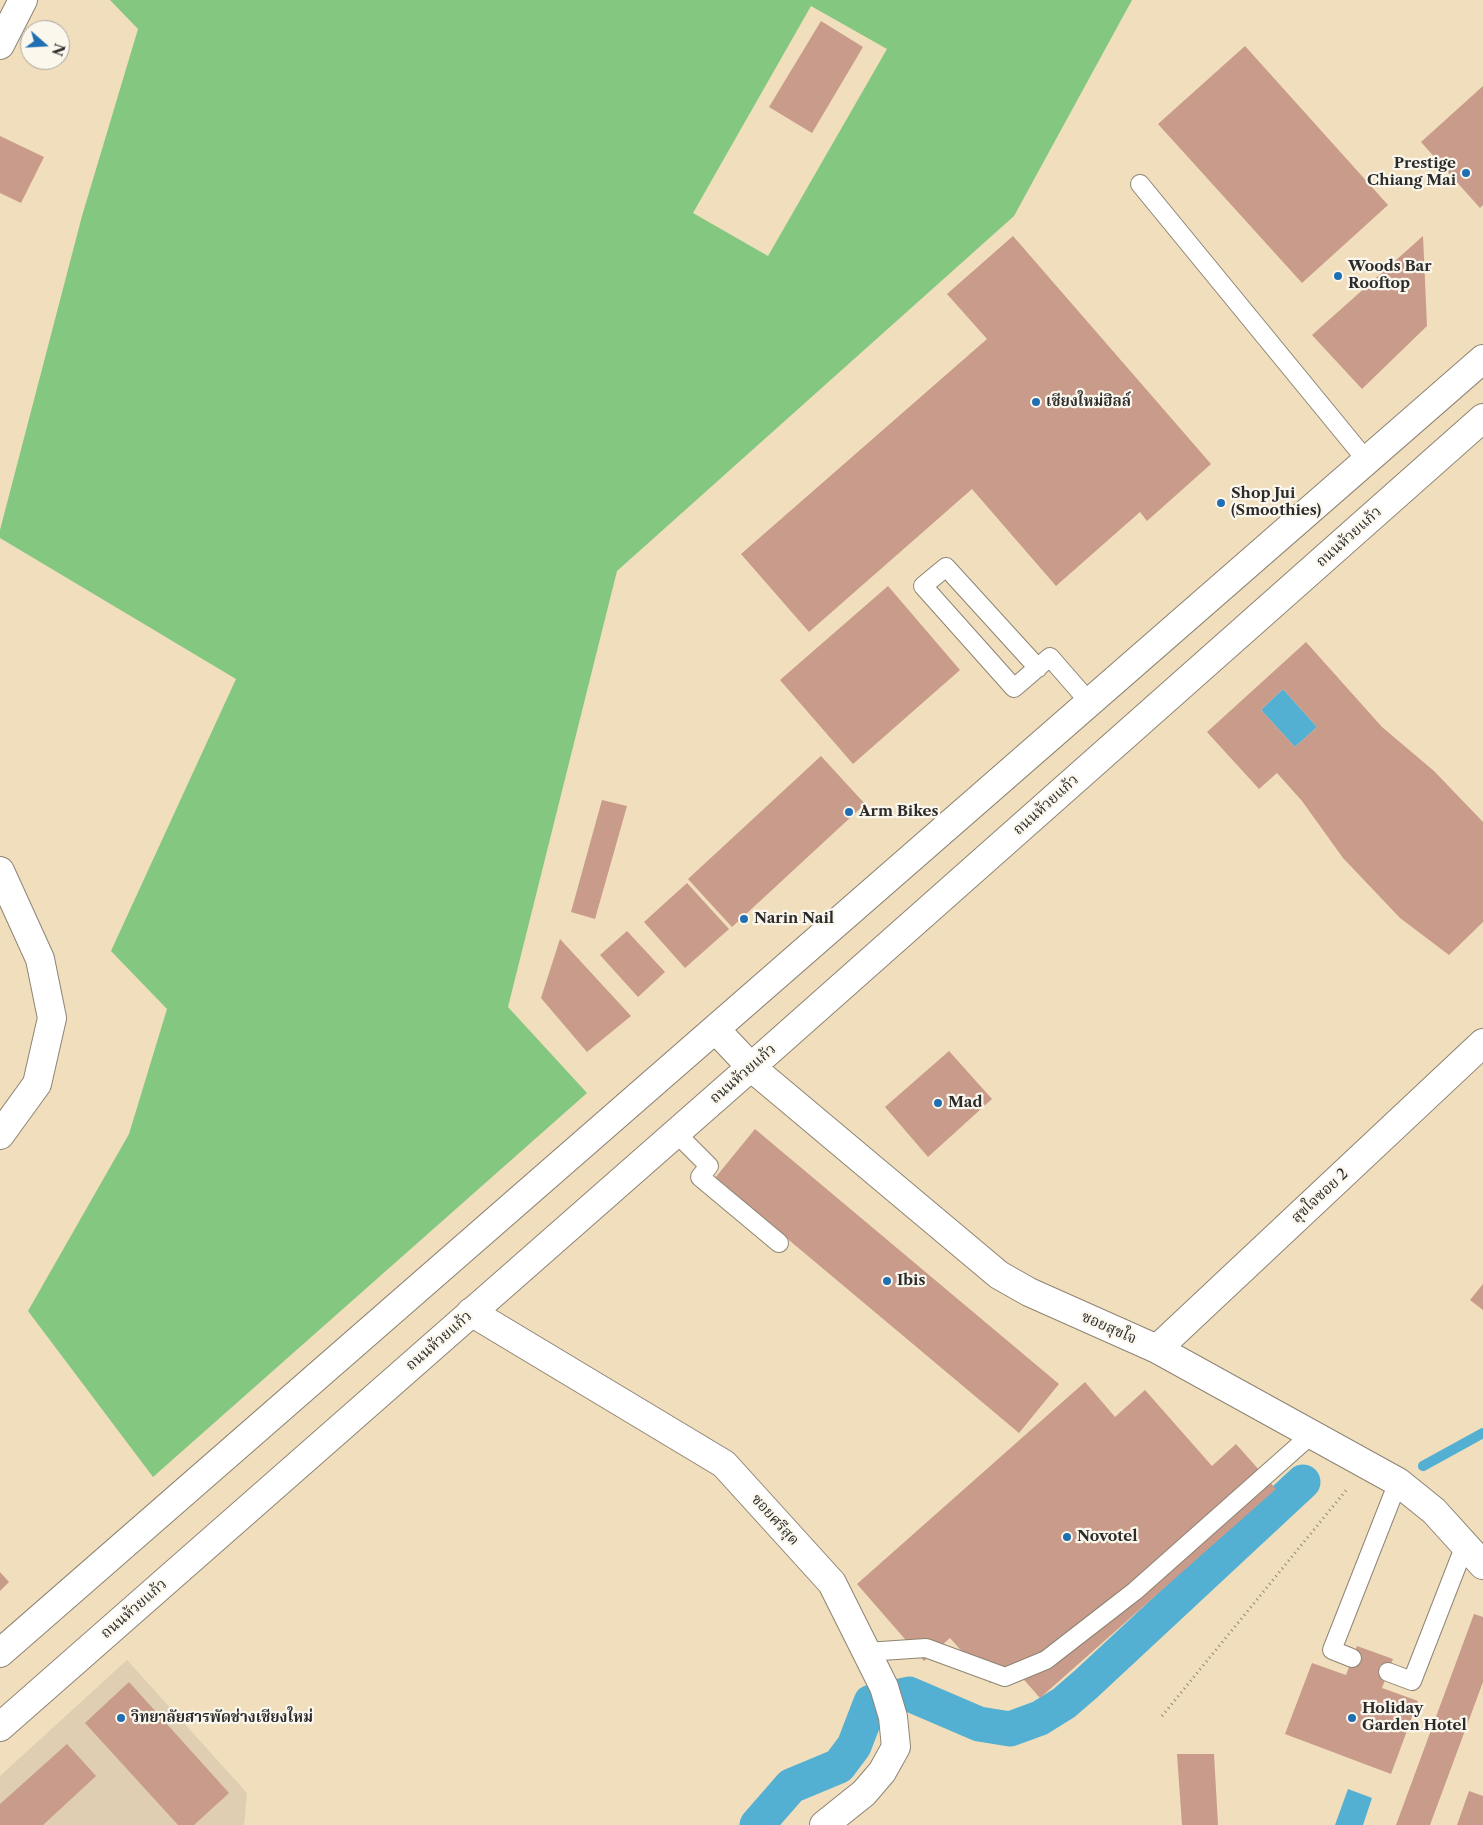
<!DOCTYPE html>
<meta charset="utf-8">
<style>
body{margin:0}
#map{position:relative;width:1483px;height:1825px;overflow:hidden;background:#f0debd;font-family:"Libre Caslon Text",serif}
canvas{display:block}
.north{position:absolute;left:20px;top:20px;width:50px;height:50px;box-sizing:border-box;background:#fbf7ec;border:1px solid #a8a59f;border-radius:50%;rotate:109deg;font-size:14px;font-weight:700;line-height:20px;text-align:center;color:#2b2b2b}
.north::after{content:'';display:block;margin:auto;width:18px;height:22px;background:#1f6fb2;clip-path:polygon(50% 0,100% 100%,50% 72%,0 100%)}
</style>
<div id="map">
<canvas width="1483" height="1825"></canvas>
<div class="north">N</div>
</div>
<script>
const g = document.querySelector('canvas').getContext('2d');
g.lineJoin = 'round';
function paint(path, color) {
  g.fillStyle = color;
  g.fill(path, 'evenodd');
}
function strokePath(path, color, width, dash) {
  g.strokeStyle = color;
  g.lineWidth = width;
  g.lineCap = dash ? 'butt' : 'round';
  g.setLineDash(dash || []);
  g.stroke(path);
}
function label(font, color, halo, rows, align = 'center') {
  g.font = font + ' "Libre Caslon Text","Noto Serif Thai",serif';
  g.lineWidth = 4.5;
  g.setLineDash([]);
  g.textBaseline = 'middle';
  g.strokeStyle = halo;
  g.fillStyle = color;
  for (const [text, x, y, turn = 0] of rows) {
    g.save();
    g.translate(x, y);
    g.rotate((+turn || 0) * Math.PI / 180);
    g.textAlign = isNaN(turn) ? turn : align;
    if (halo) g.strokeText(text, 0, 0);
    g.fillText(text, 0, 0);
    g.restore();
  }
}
paint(new Path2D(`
 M127,1660L247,1793L244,1825H0V1776Z`), '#dfceb1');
paint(new Path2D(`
 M110,0H1132L1014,216L617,571L508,1007L587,1093L153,1477L28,1311L129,1134L167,1009L111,951L236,679L0,538V530L82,216L138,29ZM811,6L887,49L768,256L693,213Z`), '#83c781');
paint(new Path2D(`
 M1283,689L1317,727L1295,747L1261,710Z
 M1348,1789L1372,1798L1363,1825H1335Z`), '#53b0d2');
strokePath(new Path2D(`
 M1423,1466L1483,1433`), '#53b0d2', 10);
strokePath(new Path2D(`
 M757,1825L791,1786L839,1766L854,1746L871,1702L909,1694L979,1724L1010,1729L1040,1718L1064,1703L1086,1684L1303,1482`), '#53b0d2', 35);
paint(new Path2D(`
 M821,21L863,47L812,133L769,107Z
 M1245,46L1388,205L1302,283L1158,124Z
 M1483,86V205L1480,208L1421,142Z
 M0,136L44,157L21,203L0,193Z
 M1013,236L1211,464L1147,521L1140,512L1056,586L972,489L809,632L741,554L987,339L947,294Z
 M1423,236L1427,326L1362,389L1312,335Z
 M888,586L960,670L853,764L780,680Z
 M1306,642L1382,727L1434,771L1483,822V922L1449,955L1400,918L1343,858L1302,801L1277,773L1259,789L1207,732ZM1283,689L1317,727L1295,747L1261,710Z
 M821,756L865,804L732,927L688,879Z
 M602,800L627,806L595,919L571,912Z
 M687,883L729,929L685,968L644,922Z
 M627,931L665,972L638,997L600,955Z
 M560,939L631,1016L587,1052L541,998Z
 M949,1051L992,1099L928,1157L885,1107Z
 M755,1129L1059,1384L1019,1433L715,1178Z
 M1483,1284V1310L1470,1300Z
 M1085,1382L1115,1417L1145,1390L1212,1466L1236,1444L1276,1489L1040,1698L1011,1665L990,1683L950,1638L924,1661L857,1584Z
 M0,1572L9,1582L0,1591Z
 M1474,1614L1483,1617V1682L1430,1825H1396Z
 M1357,1646L1393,1659L1382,1688L1418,1701L1391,1774L1285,1734L1312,1663L1346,1675Z
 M129,1682L229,1793L194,1825H178L85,1723Z
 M67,1744L96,1776L43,1825H0V1804Z
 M1177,1754H1214L1218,1825H1182Z
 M1469,1791L1483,1796V1825H1457Z`), '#c99b8a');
const service = new Path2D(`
 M1140,184L1367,461
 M1038,668L946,567L923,586L1014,688L1050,657L1090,703
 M676,1133L709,1166L700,1177L779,1243
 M866,1652L926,1648L1005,1677L1046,1660L1135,1591L1312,1434
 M1352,1658L1332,1650L1398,1482
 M1388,1672L1412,1681L1465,1545`);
const minor = new Path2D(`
 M0,45L23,0
 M0,871L40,959L52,1018L37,1084L0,1135
 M751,1067L999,1275L1029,1292L1157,1349L1398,1482L1434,1511L1483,1565
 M471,1312L724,1464L832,1583L884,1687L893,1717L896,1747L882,1772L864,1793L824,1825
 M1157,1349L1483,1043`);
const primary = new Path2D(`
 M716,1030L751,1067
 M0,1653L1483,359
 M0,1727L751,1067L1483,418`);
strokePath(service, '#8e8474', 20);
strokePath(minor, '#8e8474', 30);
strokePath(primary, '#8e8474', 30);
strokePath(new Path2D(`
 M1162,1716L1348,1488`), '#8e8474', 3, [1, 4]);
strokePath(service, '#fff', 18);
strokePath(minor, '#fff', 28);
strokePath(primary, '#fff', 28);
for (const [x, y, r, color] of [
 [1466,173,5,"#1f6fb2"],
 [1338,276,5,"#1f6fb2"],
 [1036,402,5,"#1f6fb2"],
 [1221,503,5,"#1f6fb2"],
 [849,812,5,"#1f6fb2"],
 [744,919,5,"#1f6fb2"],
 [938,1103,5,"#1f6fb2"],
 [887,1281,5,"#1f6fb2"],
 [1067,1537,5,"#1f6fb2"],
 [121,1718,5,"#1f6fb2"],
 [1352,1718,5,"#1f6fb2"]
]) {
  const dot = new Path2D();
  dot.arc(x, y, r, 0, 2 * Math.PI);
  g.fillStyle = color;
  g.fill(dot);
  strokePath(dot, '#fbf7ec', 2);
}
label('bold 15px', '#2b2b2b', '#fbf7ec', [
 ["Prestige",1456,164,"right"],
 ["Chiang Mai",1456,181,"right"],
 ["Woods Bar",1348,267],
 ["Rooftop",1348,284],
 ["เชียงใหม่ฮิลล์",1046,402],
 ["Shop Jui",1231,494],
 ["(Smoothies)",1231,511],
 ["Arm Bikes",859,812],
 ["Narin Nail",754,919],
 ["Mad",948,1103],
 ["Ibis",897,1281],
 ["Novotel",1077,1537],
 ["Holiday",1362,1709],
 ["Garden Hotel",1362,1726],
 ["วิทยาลัยสารพัดช่างเชียงใหม่",131,1718]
], 'left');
label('15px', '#2b2b2b', '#fbf7ec', [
 ["ถนนห้วยแก้ว",1349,537,-42],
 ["ถนนห้วยแก้ว",1046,805,-42],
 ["ถนนห้วยแก้ว",743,1074,-41],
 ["สุขใจซอย 2",1320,1196,-43],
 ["ซอยสุขใจ",1109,1328,24],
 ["ถนนห้วยแก้ว",439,1341,-41],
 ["ซอยศรีสุด",775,1520,48],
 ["ถนนห้วยแก้ว",134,1609,-41]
]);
</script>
